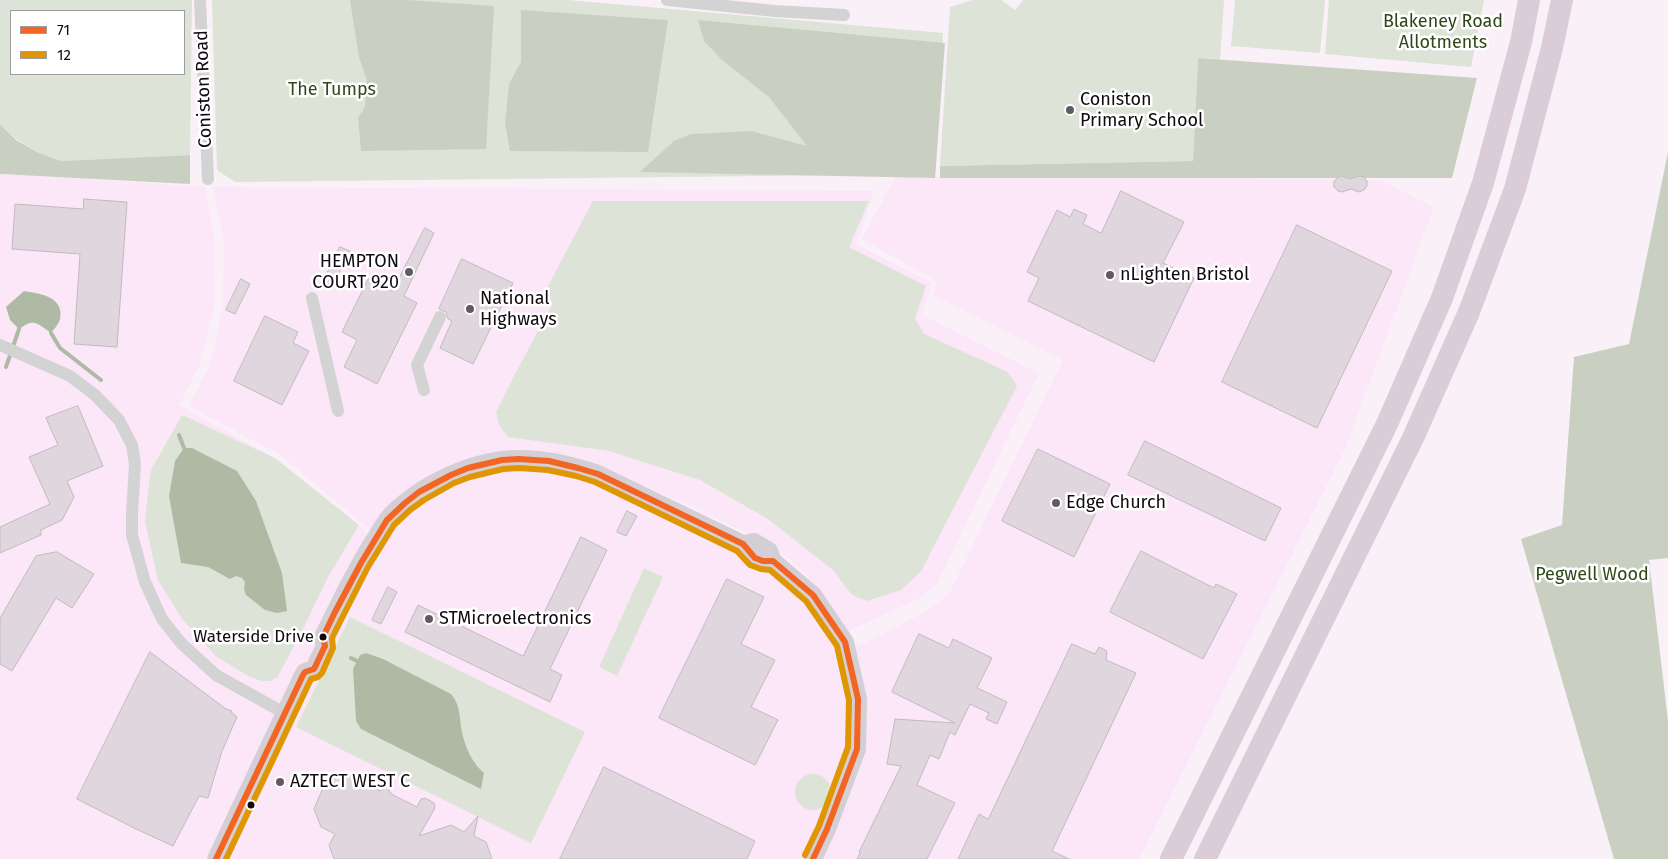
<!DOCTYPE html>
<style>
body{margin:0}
#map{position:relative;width:1668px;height:859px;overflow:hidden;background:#faf0f8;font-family:"Fira Sans",sans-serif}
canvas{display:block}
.legend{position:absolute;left:10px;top:10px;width:175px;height:65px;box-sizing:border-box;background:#fff;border:1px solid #9f9d9f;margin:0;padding:6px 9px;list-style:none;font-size:15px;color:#10090f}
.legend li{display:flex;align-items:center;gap:10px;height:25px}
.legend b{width:25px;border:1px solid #9f9d9f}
</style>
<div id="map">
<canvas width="1668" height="859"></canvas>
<ul class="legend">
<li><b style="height:6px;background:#f26522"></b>71</li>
<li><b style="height:6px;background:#e09602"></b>12</li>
</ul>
</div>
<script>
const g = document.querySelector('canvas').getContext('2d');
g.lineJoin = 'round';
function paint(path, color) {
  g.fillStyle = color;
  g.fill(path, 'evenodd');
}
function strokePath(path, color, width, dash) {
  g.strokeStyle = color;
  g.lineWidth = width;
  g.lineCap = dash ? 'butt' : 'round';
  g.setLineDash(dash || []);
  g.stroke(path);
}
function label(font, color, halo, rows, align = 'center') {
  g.font = font + ' "Fira Sans",sans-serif';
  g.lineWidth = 5;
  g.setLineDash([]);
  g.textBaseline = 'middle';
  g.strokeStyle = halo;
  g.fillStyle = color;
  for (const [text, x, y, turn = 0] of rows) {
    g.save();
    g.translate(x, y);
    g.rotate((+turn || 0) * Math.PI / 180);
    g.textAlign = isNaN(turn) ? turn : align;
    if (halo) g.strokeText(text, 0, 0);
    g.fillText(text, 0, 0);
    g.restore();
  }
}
paint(new Path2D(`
 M0,174L205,187L215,243V302L200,365L179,405L278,460L329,503L359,525L383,549L400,521L450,487L491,472L521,468L584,477L758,564L806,599L837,654L865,643L927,611L949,594L1063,360L933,295L937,281L862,239L896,176L1379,180L1434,207L1345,449L1139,859H0Z
 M213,187L874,191L856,244L932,283L922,315L1039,373L937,584L918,599L846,632L819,590L798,566L772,546L687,504L602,468L481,456L372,532L282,456L189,406L208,368L217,337L223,302L224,243Z`), '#fbe7f7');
paint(new Path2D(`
 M0,0H192L190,155L61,161L39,153L16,139L0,124ZM11,11H184V74H11Z
 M212,0H568L943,33L935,174L235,182L217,170Z
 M972,0H1001L1015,10L1023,0H1224L1220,59L1198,58L1193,161L940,166L950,7Z
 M1235,0H1325L1320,53L1231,46Z
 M1329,0H1484L1471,67L1325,54Z
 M593,201H869L849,247L926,286L915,318L924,334L1008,372L1017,386L921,571L901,590L867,601L852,595L833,570L768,519L700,480L609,451L508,437L499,425L496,412L514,376L552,305L548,286Z
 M182,415L275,458L359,525L328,577L302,631L277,678L270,681H262L250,677L217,657L182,619L158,580L145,522L148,491L151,470Z
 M644,568L663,577L617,676L599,667Z
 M350,617L585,732L531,843L296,727Z
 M795 792a18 18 0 1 1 36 0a18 18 0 1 1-36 0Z`), '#dde3d6');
paint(new Path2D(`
 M350,0H407L494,6L486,149L361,151L358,118L365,107L367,80L359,57Z
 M521,10L668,20L648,152L510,151L505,123L509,84L521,62Z
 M698,20L945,43L935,178L640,172L674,141L691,134L751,131L807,146L769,97L722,60L704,41Z
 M1198,58L1477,78L1452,178H940V166L1193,161Z
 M0,124L16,140L39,153L61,161L190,155V184L0,174Z
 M1668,152V558L1649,560L1668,721V859H1614L1521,539L1562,525L1574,357L1629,344Z`), '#cad0c1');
paint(new Path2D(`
 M24,291C39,293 65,297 60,319C59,324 54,329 51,333C36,323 35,318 19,329L10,320L6,307Z
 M184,448H192L237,471L256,501L282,573L287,611L277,613L265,610L246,595L244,589L245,582L242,578L236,576L230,579L208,567L181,563L169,496L175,461Z
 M366,653L383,659L451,694C461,706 459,717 462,732C465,747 472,763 484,773L481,789L361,729L356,721L353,669L360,655Z`), '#afbaa5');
strokePath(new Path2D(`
 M51,333L60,348L101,380
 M6,367L19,329
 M179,435L184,448
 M351,658L357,661`), '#afbaa5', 4);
const building = new Path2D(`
 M1342,176L1350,179L1359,176L1364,177L1367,181V186L1364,190L1359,192L1351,189L1342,192L1338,191L1334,187V182L1337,178Z
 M1121,191L1184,222L1163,263L1194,278L1154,362L1028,301L1039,278L1027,272L1057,210L1070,217L1074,209L1087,215L1083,224L1101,233Z
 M84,199L127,202L117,347L74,344L80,254L12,249L15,204L83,209Z
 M1297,225L1392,271L1317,428L1222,382Z
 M425,228L434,233L404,296L417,303L377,384L344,367L357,340L342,332L368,279L392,291Z
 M340,247L350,251L332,287L323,282Z
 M462,259L513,283L473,364L440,348L452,321L448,319L446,312L439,309Z
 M241,279L250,284L235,314L226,310Z
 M265,316L298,332L293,343L309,351L282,405L234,381Z
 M78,406L103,466L67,481L74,497L62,520L41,530V535L0,553V527L50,504L29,457L58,445L46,418Z
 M1145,441L1281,508L1265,541L1128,475Z
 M1038,449L1110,484L1074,557L1002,521Z
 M627,511L637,516L626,536L617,532Z
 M581,537L607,550L550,669L562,675L550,702L405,632L418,605L523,656Z
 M1141,551L1214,588L1216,584L1237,594L1203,659L1110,612Z
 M57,552L94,574L72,608L56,598L12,671L0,664V618L36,556Z
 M727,579L764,597L741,644L775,660L751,707L778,720L755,765L659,718Z
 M388,587L397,592L381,624L372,620Z
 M919,634L949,648L953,639L992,658L977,688L1007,702L997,724L986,719L989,713L970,704L955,735L950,732L939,759L930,755L917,785L955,803L927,859H857L860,853L859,852L901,766L887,764L895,719L955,723L892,692Z
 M1072,644L1095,654L1099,647L1107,651L1106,660L1136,673L1052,851L1069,859H958L979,814L988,819Z
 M150,652L226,709L232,711L231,712L237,717L222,751L208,798L199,796L173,846L136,829L77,799Z
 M604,767L755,841L747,859H560Z
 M347,774L380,791L387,786L391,794L417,807L421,799L425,798L434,803L435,808L419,836L451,825L464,832L478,816L474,836L486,842L492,859H334L329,845L335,834L321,827L314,809L326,781Z`);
paint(building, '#dfd7dd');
strokePath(building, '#c3bac1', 1);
strokePath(new Path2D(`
 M200,0L208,179
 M667,0L775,11L844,15
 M312,298L338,411
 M0,345L70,376L95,395L119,420L132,445L135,464L132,513V535L145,582L162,619L181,643L216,675L286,714
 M424,390L417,365L440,317`), '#d4d3d4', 12);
strokePath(new Path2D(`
 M743,544C750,556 758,563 773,561
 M216,859L303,675L305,672L314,669L325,646L323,637C339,604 355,570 375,539C380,531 385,521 392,514C423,483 475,459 519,459C546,459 572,465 598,474L743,544L754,542L769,551L773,561L813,595L845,642L858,699L857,749L827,829L813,859`), '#d4cfd4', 18);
strokePath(new Path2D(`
 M1171,859L1387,424L1442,298L1483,183L1521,42L1529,0
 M1205,859L1413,438L1469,312L1515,189L1552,48L1562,0`), '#dacdd8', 22);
strokePath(new Path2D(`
 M216,859L303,675L305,672L314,669L325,646L323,637L335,612L361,563L387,520L405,503L419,492L451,475L468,468L502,460L519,459L549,461L578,468L598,474L743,544L755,558L763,561H773L813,595L845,642L858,699L857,749L827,829L813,859`), '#f26522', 6);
strokePath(new Path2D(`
 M226,859L311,679L318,677L322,673L333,648L332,638L343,616L368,567L394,525L410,510L424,500L454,483L470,477L503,469L519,468L548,470L576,476L595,482L737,551L750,565L761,569L770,570L806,601L837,646L849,700L848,747L819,826L805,855`), '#e09602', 6);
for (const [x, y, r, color] of [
 [1070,110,5,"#625a61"],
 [409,272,5,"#625a61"],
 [1110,275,5,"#625a61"],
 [470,309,5,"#625a61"],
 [1056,503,5,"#625a61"],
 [429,619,5,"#625a61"],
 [323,637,4.5,"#10090f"],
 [280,782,5,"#625a61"],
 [251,805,4.5,"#10090f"]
]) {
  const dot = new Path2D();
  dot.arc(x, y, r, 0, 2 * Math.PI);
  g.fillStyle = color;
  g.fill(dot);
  strokePath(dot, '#fff', 2);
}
label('17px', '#10090f', '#fff', [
 ["Waterside Drive",314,637]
], 'right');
label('18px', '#2e4916', '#fff', [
 ["Blakeney Road",1443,22],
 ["Allotments",1443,43],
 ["The Tumps",332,90],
 ["Pegwell Wood",1592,575]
]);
label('18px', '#10090f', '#fff', [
 ["Coniston Road",204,89,-92]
]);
label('18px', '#10090f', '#fff', [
 ["Coniston",1080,100],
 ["Primary School",1080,121],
 ["HEMPTON",399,262,"right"],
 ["COURT 920",399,283,"right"],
 ["nLighten Bristol",1120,275],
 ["National",480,299],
 ["Highways",480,320],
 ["Edge Church",1066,503],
 ["STMicroelectronics",439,619],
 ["AZTECT WEST C",290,782]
], 'left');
</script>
